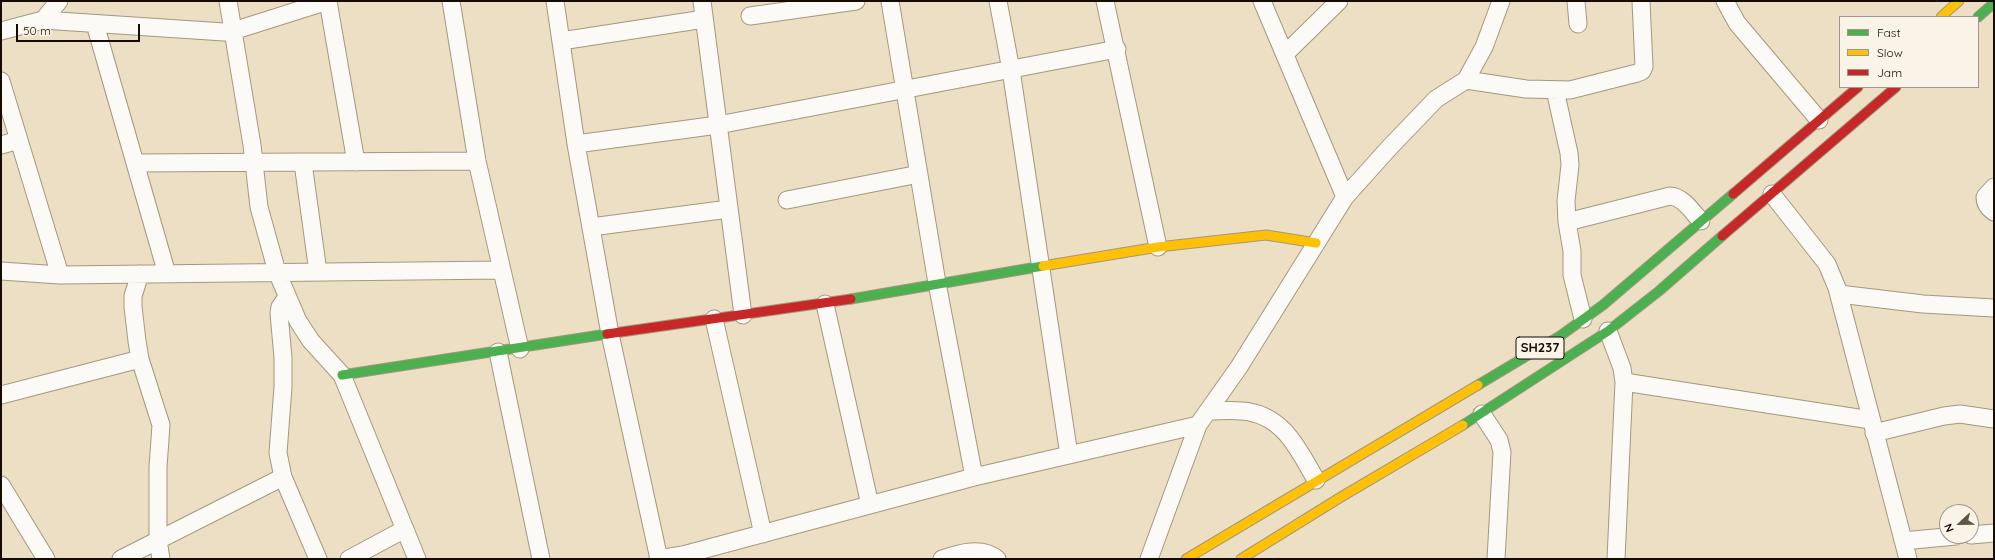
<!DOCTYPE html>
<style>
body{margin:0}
#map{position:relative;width:1995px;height:560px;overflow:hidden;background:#ecdfc4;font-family:Quicksand,sans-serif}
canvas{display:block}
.frame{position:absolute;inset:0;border:2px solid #160b00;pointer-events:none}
.legend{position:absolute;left:1839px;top:16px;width:140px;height:72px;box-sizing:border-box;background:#faf4e8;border:1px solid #9f978b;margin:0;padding:5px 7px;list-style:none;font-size:12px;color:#160b00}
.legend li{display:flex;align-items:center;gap:8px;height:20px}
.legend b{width:20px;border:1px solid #9f978b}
.north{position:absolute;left:1939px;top:504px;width:40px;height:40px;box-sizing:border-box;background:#faf4e8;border:1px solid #9f978b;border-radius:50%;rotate:248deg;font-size:11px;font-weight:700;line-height:16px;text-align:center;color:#160b00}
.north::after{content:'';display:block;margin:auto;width:14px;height:18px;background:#615545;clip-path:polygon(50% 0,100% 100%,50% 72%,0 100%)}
.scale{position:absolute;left:16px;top:24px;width:124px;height:18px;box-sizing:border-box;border:2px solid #160b00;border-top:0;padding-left:5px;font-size:12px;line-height:14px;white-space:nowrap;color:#160b00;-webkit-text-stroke:3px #faf4e8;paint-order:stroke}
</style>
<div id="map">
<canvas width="1995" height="560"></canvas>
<div class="frame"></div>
<ul class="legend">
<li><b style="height:5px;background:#4caf50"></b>Fast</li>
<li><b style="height:5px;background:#ffc107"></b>Slow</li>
<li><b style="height:5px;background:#c62828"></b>Jam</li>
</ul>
<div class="north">N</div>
<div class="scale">50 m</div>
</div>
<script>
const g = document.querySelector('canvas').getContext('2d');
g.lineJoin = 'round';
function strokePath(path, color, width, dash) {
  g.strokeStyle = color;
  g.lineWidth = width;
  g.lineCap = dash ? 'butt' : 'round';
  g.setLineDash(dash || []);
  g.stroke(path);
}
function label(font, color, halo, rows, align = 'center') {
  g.font = font + ' Quicksand,sans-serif';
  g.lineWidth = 4;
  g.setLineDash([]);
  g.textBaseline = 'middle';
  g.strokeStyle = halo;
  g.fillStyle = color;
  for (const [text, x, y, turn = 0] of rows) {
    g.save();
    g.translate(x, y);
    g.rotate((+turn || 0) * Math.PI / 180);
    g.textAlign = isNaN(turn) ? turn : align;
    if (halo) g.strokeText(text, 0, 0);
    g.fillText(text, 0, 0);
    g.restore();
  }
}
const street = new Path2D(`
 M228,1L252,145L259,207L277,272L298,321L311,341L342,375L417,559
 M328,1L356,162
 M451,1L477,161L520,349
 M555,1L576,144L610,334L659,559
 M702,1L743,315
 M890,1L937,283L974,477
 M998,1L1011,70L1069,455
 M1105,1L1158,247
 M1262,1L1345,197
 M1576,1L1578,24
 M1725,1L1737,23L1819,120
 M750,16L856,1
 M43,20L59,1
 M95,24L167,274
 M1,31L43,20L224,32L233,31L328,1
 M561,41L704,19
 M1285,54L1339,1
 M1466,80L1526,89L1570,90L1637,73L1642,71L1644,67L1641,1
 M1,81L60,275
 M1555,90L1569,153L1570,165L1566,201L1567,222L1572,251V275L1583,319
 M576,144L718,125L1117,49
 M1,145L19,140
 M135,163L477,161
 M303,163L318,272
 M1994,187L1985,197C1985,204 1988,208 1994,212
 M1772,194L1827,264L1837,288L1908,559
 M787,200L919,174
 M1567,222L1670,196C1684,197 1692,212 1701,221
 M591,227L729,209
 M1,271L60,275L502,270
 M140,274L133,296V307L137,341L140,359L161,425L158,467V540L161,559
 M1839,294L1923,304L1994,308
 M825,304L870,505
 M714,319L763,534
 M1608,331L1622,368L1624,382L1616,559
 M498,352L541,559
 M1624,382L1871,420
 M1,395L140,359
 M1208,411C1219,411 1231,410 1242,411C1283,414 1298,449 1316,480
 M1482,414L1499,440L1502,452L1496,559
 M1874,433L1944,416L1960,414L1994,419
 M283,477L278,453L283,387V358L279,313L280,307L287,297
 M1,485L46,559
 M1971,535L1994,533
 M1903,541L1956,536
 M121,559L283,477L318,559
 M349,559L405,529
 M658,559L683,555L974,477L1198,425
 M942,559C959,553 982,546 997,559
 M1149,559L1198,425L1239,367L1345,197L1389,148L1436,99L1466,80L1484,47L1501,1`);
const fast = new Path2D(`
 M1978,17L1994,3
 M851,299L1043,266
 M342,375L607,334
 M1478,385L1560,336L1603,305L1733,194
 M1463,425L1608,331L1659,291L1722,236`);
const slow = new Path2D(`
 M1941,17L1959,1
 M1043,266L1158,247L1266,235L1316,243
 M1186,559L1478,385
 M1241,559L1341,497L1463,425`);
const jam = new Path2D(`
 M1733,194L1858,87
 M1722,236L1896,87
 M607,334L851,299`);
strokePath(street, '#a3987f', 19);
strokePath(fast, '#a3987f', 11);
strokePath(slow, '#a3987f', 11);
strokePath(jam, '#a3987f', 11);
strokePath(street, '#fcfaf6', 17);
strokePath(fast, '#4caf50', 9);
strokePath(slow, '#ffc107', 9);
strokePath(jam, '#c62828', 9);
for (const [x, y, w] of [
 [1540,348,48]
]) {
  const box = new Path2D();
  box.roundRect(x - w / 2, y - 11, w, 22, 3);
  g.fillStyle = '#faf4e8';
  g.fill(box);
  strokePath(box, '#160b00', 1);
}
label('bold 13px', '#160b00', null, [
 ["SH237",1540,348]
]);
</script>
